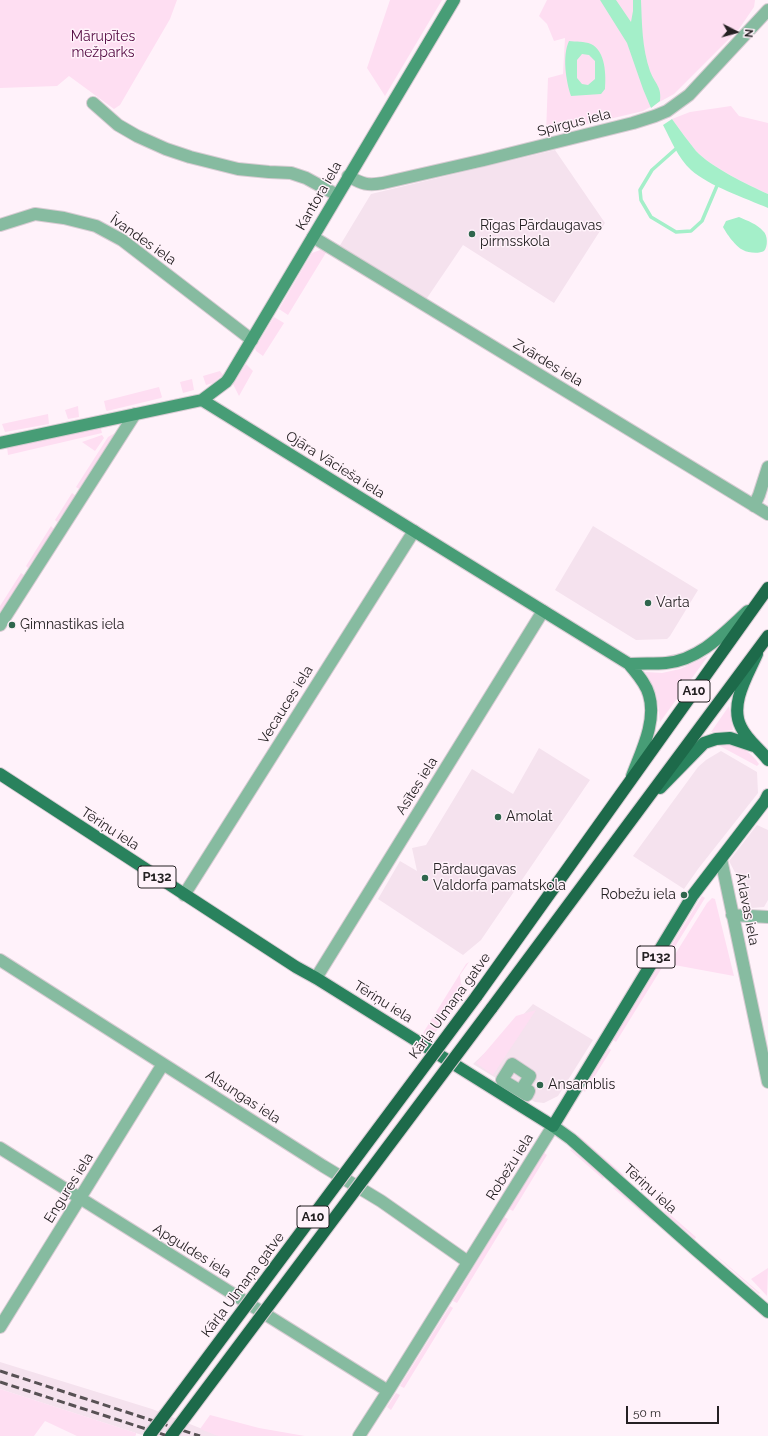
<!DOCTYPE html>
<meta charset="utf-8">
<style>
body{margin:0}
#map{position:relative;width:768px;height:1436px;overflow:hidden;background:#fff2fa;font-family:Raleway,sans-serif}
canvas{display:block}
.north{position:absolute;left:716px;top:12px;width:40px;height:40px;-webkit-text-stroke:3px #fff2fa;paint-order:stroke;rotate:96deg;font-size:11px;font-weight:700;line-height:16px;text-align:center;color:#252123}
.north::after{content:'';display:block;margin:auto;width:14px;height:18px;background:#252123;clip-path:polygon(50% 0,100% 100%,50% 72%,0 100%)}
.scale{position:absolute;left:626px;top:1406px;width:93px;height:18px;box-sizing:border-box;border:2px solid #252123;border-top:0;padding-left:5px;font-size:12px;line-height:14px;white-space:nowrap;color:#252123;-webkit-text-stroke:3px #fff2fa;paint-order:stroke}
</style>
<div id="map">
<canvas width="768" height="1436"></canvas>
<div class="north">N</div>
<div class="scale">50 m</div>
</div>
<script>
const g = document.querySelector('canvas').getContext('2d');
g.lineJoin = 'round';
function paint(path, color) {
  g.fillStyle = color;
  g.fill(path, 'evenodd');
}
function strokePath(path, color, width, dash) {
  g.strokeStyle = color;
  g.lineWidth = width;
  g.lineCap = dash ? 'butt' : 'round';
  g.setLineDash(dash || []);
  g.stroke(path);
}
function label(font, color, halo, rows, align = 'center') {
  g.font = font + ' Raleway,sans-serif';
  g.lineWidth = 3;
  g.setLineDash([]);
  g.textBaseline = 'middle';
  g.strokeStyle = halo;
  g.fillStyle = color;
  for (const [text, x, y, turn = 0] of rows) {
    g.save();
    g.translate(x, y);
    g.rotate((+turn || 0) * Math.PI / 180);
    g.textAlign = isNaN(turn) ? turn : align;
    if (halo) g.strokeText(text, 0, 0);
    g.fillText(text, 0, 0);
    g.restore();
  }
}
paint(new Path2D(`
 M555,150L605,223L554,303L463,245L425,301L339,247L371,194Z
 M593,526L698,590L670,636L667,639L636,640L555,590Z
 M539,748L590,780L481,940L463,955L378,899L400,861L417,871L412,848L426,845L472,769L513,794Z
 M721,751L757,772L758,793L698,869L684,889L633,856L698,767L706,760Z
 M757,825L768,830V900L764,907L752,908L745,905L741,900L739,880L729,861Z
 M533,1004L593,1040L558,1096L544,1103L535,1102L473,1064L509,1030Z
 M0,1362L152,1409L220,1436H145L0,1389Z`), '#f5e2ee');
paint(new Path2D(`
 M0,0H177L170,19L120,105L114,109L69,76L57,86L0,88Z
 M390,0H442L385,96L367,68Z
 M547,0H755L754,7L739,29L674,94L643,111L546,134L548,78L563,74L565,38L554,41L547,24L539,16Z
 M731,106L739,116L768,123V194C748,185 711,167 696,151C688,141 680,130 672,119L690,112Z
 M320,250L327,251L288,315L279,309L310,256L312,253Z
 M274,317L284,323L263,356L256,351L255,348Z
 M246,364L253,371L239,396L233,384Z
 M220,371L223,375L213,383L206,385L203,376Z
 M192,379L194,390L183,393L180,382Z
 M159,387L162,397L161,398L107,411L106,410L104,401Z
 M78,406L79,417L68,419L65,410Z
 M48,414L49,424L5,432L2,424Z
 M100,425L102,433L8,455L7,447Z
 M115,433L79,489L76,487L108,437Z
 M102,435L104,438L95,451L82,442Z
 M72,493L76,496L57,522L55,520Z
 M51,526L54,529L28,568L26,566Z
 M21,573L24,575L0,613V606Z
 M708,656L660,722C658,700 657,691 645,672L662,673L680,669Z
 M729,706L733,730L711,732Z
 M730,744C743,748 751,752 759,764L757,766L718,745Z
 M702,896L705,898L616,1042L613,1040Z
 M712,898L715,899L734,976L669,964L707,903Z
 M469,962L460,975L461,984L469,989L431,1038L423,1033L466,964Z
 M536,1010L493,1075L476,1063L516,1016Z
 M609,1048L611,1050L585,1092L583,1090Z
 M578,1135L624,1175L623,1176L577,1136Z
 M571,1149L604,1177L603,1179L570,1150Z
 M543,1152L547,1155L513,1211L509,1209Z
 M614,1187L655,1222L654,1223L613,1188Z
 M666,1211L696,1237L695,1239L664,1212Z
 M504,1217L508,1219L457,1303L453,1301Z
 M703,1244L760,1293L759,1294Z
 M768,1268L767,1296L751,1279Z
 M450,1306L453,1308L404,1388L400,1386Z
 M0,1389L136,1433V1435L135,1436H77L45,1421L34,1436H0Z
 M396,1393L400,1395L391,1410L387,1407Z
 M210,1415L259,1428L305,1436H218L200,1429Z`), '#fedef2');
paint(new Path2D(`
 M600,0H616L631,22L633,11V0H641C642,24 642,48 650,71C655,84 662,87 660,101L651,108L643,89L627,43Z
 M569,41C576,42 584,41 591,44C606,51 606,76 605,89L601,94L571,96C566,81 562,56 569,41ZM582,54L589,55L595,61V79L588,85L582,84L577,78V60Z
 M672,119C680,130 688,141 696,151C711,167 748,185 768,194V208C745,198 709,186 691,170C678,158 671,140 663,125Z
 M739,217C748,221 757,224 763,231C768,235 768,247 764,251C759,254 748,253 743,250C736,247 726,233 723,227L726,221Z`), '#a4efc9');
strokePath(new Path2D(`
 M679,146L652,170L640,190L641,200L651,217L676,232L691,231L702,221L719,181`), '#a4efc9', 3.5);
const street = new Path2D(`
 M93,103L118,125L137,136L166,149L190,157L238,169L269,172L291,173L306,178L337,195
 M348,176C362,184 368,186 383,183L484,160L633,123L655,116L667,111L689,95L768,10
 M0,225L35,214L64,218L96,226L122,240L252,340
 M313,237L768,514
 M754,506L759,495L768,467
 M0,625L135,414
 M721,859L768,1082
 M184,895L414,531
 M732,915L768,917
 M0,960L323,1166L381,1201L468,1262
 M316,978L543,611
 M512,1064L530,1076L523,1087L529,1091L527,1095L502,1080Z
 M0,1148L388,1391
 M0,1327L163,1064
 M359,1436L388,1391L553,1126`);
const secondary = new Path2D(`
 M202,400L226,382L229,378L454,0
 M0,443L202,400L629,664C636,673 646,683 649,695C657,721 641,752 632,776
 M629,664C641,663 654,664 666,663C700,660 725,632 748,611
 M553,1126L571,1139L696,1250L768,1312`);
const primary = new Path2D(`
 M757,654C748,675 729,704 741,727C747,740 760,749 768,760
 M0,774L296,967L316,978L553,1126L693,895L765,801L768,795
 M660,788L704,743L716,739L730,738L754,746`);
const highway = new Path2D(`
 M476,997L768,588
 M491,1009L768,636`);
strokePath(street, '#d8ccd3', 14);
strokePath(secondary, '#d8ccd3', 14);
strokePath(primary, '#d8ccd3', 14);
strokePath(highway, '#d8ccd3', 14);
strokePath(street, '#86bba0', 12);
strokePath(secondary, '#479d76', 12);
strokePath(primary, '#29825d', 12);
strokePath(highway, '#1d6a4a', 12);
strokePath(new Path2D(`
 M0,1371L200,1436
 M0,1382L168,1436`), '#575154', 3, [8, 4]);
const highwayBridge = new Path2D(`
 M149,1436L476,997
 M171,1436L491,1009`);
strokePath(highwayBridge, '#d8ccd3', 14, []);
strokePath(highwayBridge, '#1d6a4a', 12);
for (const [x, y, r, color] of [
 [472,234,4,"#2f664d"],
 [648,603,4,"#2f664d"],
 [12,625,4,"#2f664d"],
 [498,817,4,"#2f664d"],
 [425,878,4,"#2f664d"],
 [684,895,4,"#2f664d"],
 [540,1085,4,"#2f664d"]
]) {
  const dot = new Path2D();
  dot.arc(x, y, r, 0, 2 * Math.PI);
  g.fillStyle = color;
  g.fill(dot);
  strokePath(dot, '#fff2fa', 1.5);
}
for (const [x, y, w] of [
 [694,691,32],
 [157,877,38],
 [656,957,38],
 [313,1217,32]
]) {
  const box = new Path2D();
  box.roundRect(x - w / 2, y - 11, w, 22, 3);
  g.fillStyle = '#fff2fa';
  g.fill(box);
  strokePath(box, '#252123', 1);
}
label('bold 13px', '#252123', null, [
 ["A10",694,691],
 ["P132",157,877],
 ["P132",656,957],
 ["A10",313,1217]
]);
label('14px', '#530841', '#fff2fa', [
 ["Mārupītes",103,37],
 ["mežparks",103,53]
]);
label('14px', '#252123', '#fff2fa', [
 ["Spirgus iela",574,123,-14],
 ["Kantora iela",319,196,-60],
 ["Īvandes iela",143,240,35],
 ["Zvārdes iela",548,363,31],
 ["Ojāra Vācieša iela",335,465,32],
 ["Vecauces iela",286,705,-58],
 ["Asītes iela",417,786,-58],
 ["Tēriņu iela",110,829,33],
 ["Ārlavas iela",747,909,79],
 ["Tēriņu iela",383,1002,32],
 ["Kārļa Ulmaņa gatve",450,1006,-54],
 ["Alsungas iela",243,1097,33],
 ["Robežu iela",510,1167,-58],
 ["Engures iela",69,1188,-58],
 ["Tēriņu iela",650,1189,42],
 ["Apguldes iela",192,1251,32],
 ["Kārļa Ulmaņa gatve",243,1285,-53]
]);
label('14px', '#252123', '#fff2fa', [
 ["Rīgas Pārdaugavas",480,226],
 ["pirmsskola",480,242],
 ["Varta",656,603],
 ["Ģimnastikas iela",20,625],
 ["Amolat",506,817],
 ["Pārdaugavas",433,870],
 ["Valdorfa pamatskola",433,886],
 ["Robežu iela",676,895,"right"],
 ["Ansamblis",548,1085]
], 'left');
</script>
